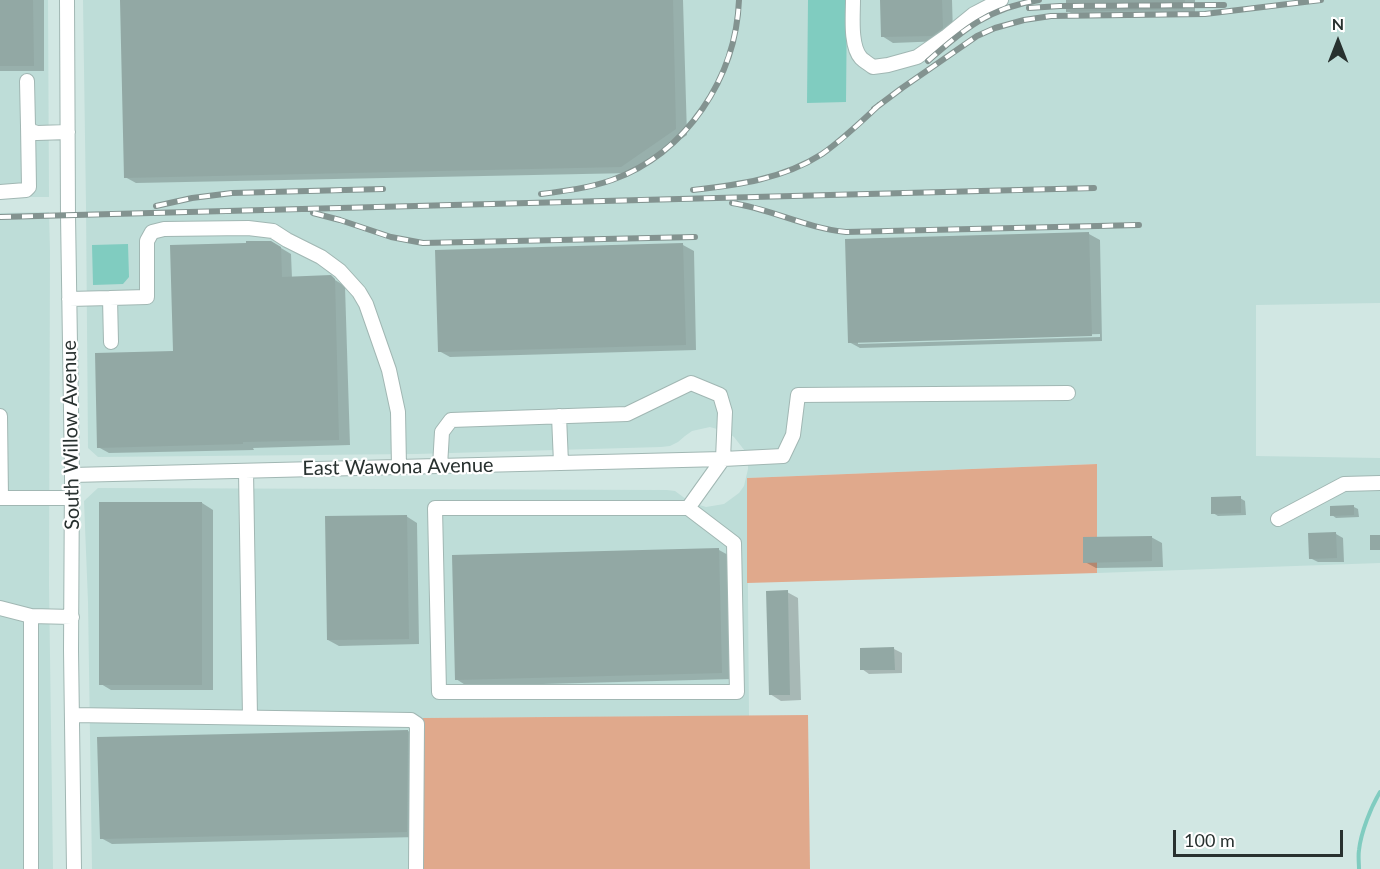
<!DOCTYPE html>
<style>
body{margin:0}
#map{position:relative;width:1380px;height:869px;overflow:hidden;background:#d1e7e3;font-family:Lato,sans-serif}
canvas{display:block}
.north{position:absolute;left:1308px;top:12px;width:60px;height:60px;-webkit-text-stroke:4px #fff;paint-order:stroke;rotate:0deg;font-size:16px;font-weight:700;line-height:24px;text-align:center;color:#28312f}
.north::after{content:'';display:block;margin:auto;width:21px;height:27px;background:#28312f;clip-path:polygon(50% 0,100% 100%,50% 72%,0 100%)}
.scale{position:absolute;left:1173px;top:830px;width:170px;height:27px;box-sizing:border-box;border:3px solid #28312f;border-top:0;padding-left:8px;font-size:18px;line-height:21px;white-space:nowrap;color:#28312f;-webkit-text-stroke:4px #fff;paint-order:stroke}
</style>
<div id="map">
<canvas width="1380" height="869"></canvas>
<div class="north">N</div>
<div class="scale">100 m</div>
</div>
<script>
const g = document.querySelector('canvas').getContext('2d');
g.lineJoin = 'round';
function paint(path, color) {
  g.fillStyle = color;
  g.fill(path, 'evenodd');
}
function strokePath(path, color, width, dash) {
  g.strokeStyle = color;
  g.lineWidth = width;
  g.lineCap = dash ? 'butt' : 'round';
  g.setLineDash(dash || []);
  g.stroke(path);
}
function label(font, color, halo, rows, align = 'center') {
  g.font = font + ' Lato,sans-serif';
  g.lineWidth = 4.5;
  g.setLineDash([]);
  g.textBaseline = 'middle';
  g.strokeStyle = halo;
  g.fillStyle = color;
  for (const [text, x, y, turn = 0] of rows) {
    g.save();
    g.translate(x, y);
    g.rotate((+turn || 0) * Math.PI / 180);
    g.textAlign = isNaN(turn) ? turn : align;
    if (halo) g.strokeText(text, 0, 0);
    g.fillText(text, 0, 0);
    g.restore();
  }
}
paint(new Path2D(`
 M0,0H48L49,197H0Z
 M83,0H1380V303L1256,305V456L1380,458V563L1097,573V464L747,478L749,716L424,718V869H92L88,602L84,501L98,488L667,490L675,491L690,502L706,507L724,504L739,493L744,486L748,469V460L745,451L734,437L727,432L710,427L692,431L685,436L678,442L670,446L661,447L416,454L98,457L88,448L86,205Z
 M49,212L50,251L49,585L53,869H0V213Z`), '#beddd8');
paint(new Path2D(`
 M1097,464V573L747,583V478Z
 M808,715L810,869H424L423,718Z`), '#e0a98c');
paint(new Path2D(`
 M808,0H847L846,102L807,103Z
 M128,244L129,277L123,284L93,285L92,245Z`), '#80ccc0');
paint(new Path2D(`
 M0,0H44V71H0Z
 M121,0H683L687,135L633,173L136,183L125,177Z
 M881,0H952L953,34L943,41L893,43L882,36Z
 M1067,0H1195V15L1078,18L1068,11Z
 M1089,234L1100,240L1102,341L860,348L849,342ZM1100,334V337L858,344V341Z
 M271,242L291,254L292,278L330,277L345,286L350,445L253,448L254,450L109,453L98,447L174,353Z
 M683,245L694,251L696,350L450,357L439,351Z
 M1240,498L1245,501L1246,515L1218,516L1213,513Z
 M202,503L213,510V690H111L101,684Z
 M1354,507L1358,509L1359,517L1336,518L1332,515Z
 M406,516L417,523L419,644L339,646L328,640Z
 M1336,534L1343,538L1344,562H1318L1310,558Z
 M1151,537L1162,543L1163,567L1096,568L1085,562Z
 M719,550L730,556L733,679L467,686L456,679Z
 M787,592L798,598L801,700L781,701L770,694Z
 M894,649L902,653V673L869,674L862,669Z
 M408,731L418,737V837L112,844L101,838Z`), '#0003');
strokePath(new Path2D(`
 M1359,869C1359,863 1358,856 1359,850C1361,832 1371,807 1380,792`), '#80ccc0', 4);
paint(new Path2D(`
 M0,0H33L34,66H0Z
 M120,0H673L676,129L621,167L124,178Z
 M880,0H942L943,28L932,36L881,37Z
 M1066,0H1185V9L1066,12Z
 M1089,232L1092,336L848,343L845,239Z
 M246,241H271L281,247L282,277L331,275L335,279L339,440L243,442V444L97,448L95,353L173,351L170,245L246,243Z
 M683,243L686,345L438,352L435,250Z
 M1241,496V513L1211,514V497Z
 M99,502H202V685H99Z
 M1354,505V515L1330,516V506Z
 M407,515L409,639L327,640L325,516Z
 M1336,532L1337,558L1309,559L1308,533Z
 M1370,535H1380V550H1370Z
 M1152,536V561L1083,563V537Z
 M719,548L722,673L455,680L452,555Z
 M788,590L790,695H769L766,591Z
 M894,647L895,670H860V648Z
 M408,730L407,832L100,839L97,737Z`), '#92a8a4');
const minor = new Path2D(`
 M67,0L68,215L72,475L71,650L74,869
 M853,0C853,16 850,46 861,58C864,61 869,64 873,67L888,65L917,57L947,36L974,14L1001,0
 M27,81L28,126L31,131L37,133L68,132
 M0,192L26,190L29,187L28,126
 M110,298L147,297V241L152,232L164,229L248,228L273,231L287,240L321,257L340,271L359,292L366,304L389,370L398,412L399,467
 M69,299L110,298L111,342
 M0,416L1,498H72
 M559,416L561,463
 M440,466L442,432L451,420L627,414L691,383L720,395L725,412L723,459L688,508H435L439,692H737L734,543L688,508
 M246,471L250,717
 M72,475L723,459L783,456L793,435L798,395L1068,393
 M1278,519L1344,484L1380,483
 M0,608L31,616L72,617
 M72,715L411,720L417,724L416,869
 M31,869V616`);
strokePath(minor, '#a1b7b3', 16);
strokePath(minor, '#fff', 14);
const rail = new Path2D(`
 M1029,8L1060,6L1224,5
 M928,61C964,29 989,8 1039,0
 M874,109L902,88L977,36L995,28L1024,20L1051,16L1205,14L1321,0
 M693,190C738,185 783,179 822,154C842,140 861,122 879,105
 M541,194C565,191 589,188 612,180C687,153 736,77 739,0
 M732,203C771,209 806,228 846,232L1139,225
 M156,206L192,198L232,193L383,189
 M313,213L340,220L391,237L423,243L695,237
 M0,217L1094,188`);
strokePath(rail, '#839390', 6);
strokePath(rail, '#fff', 4, [11]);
label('20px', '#28312f', '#fff', [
 ["South Willow Avenue",71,435,-91],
 ["East Wawona Avenue",398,467,-1]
]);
</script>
